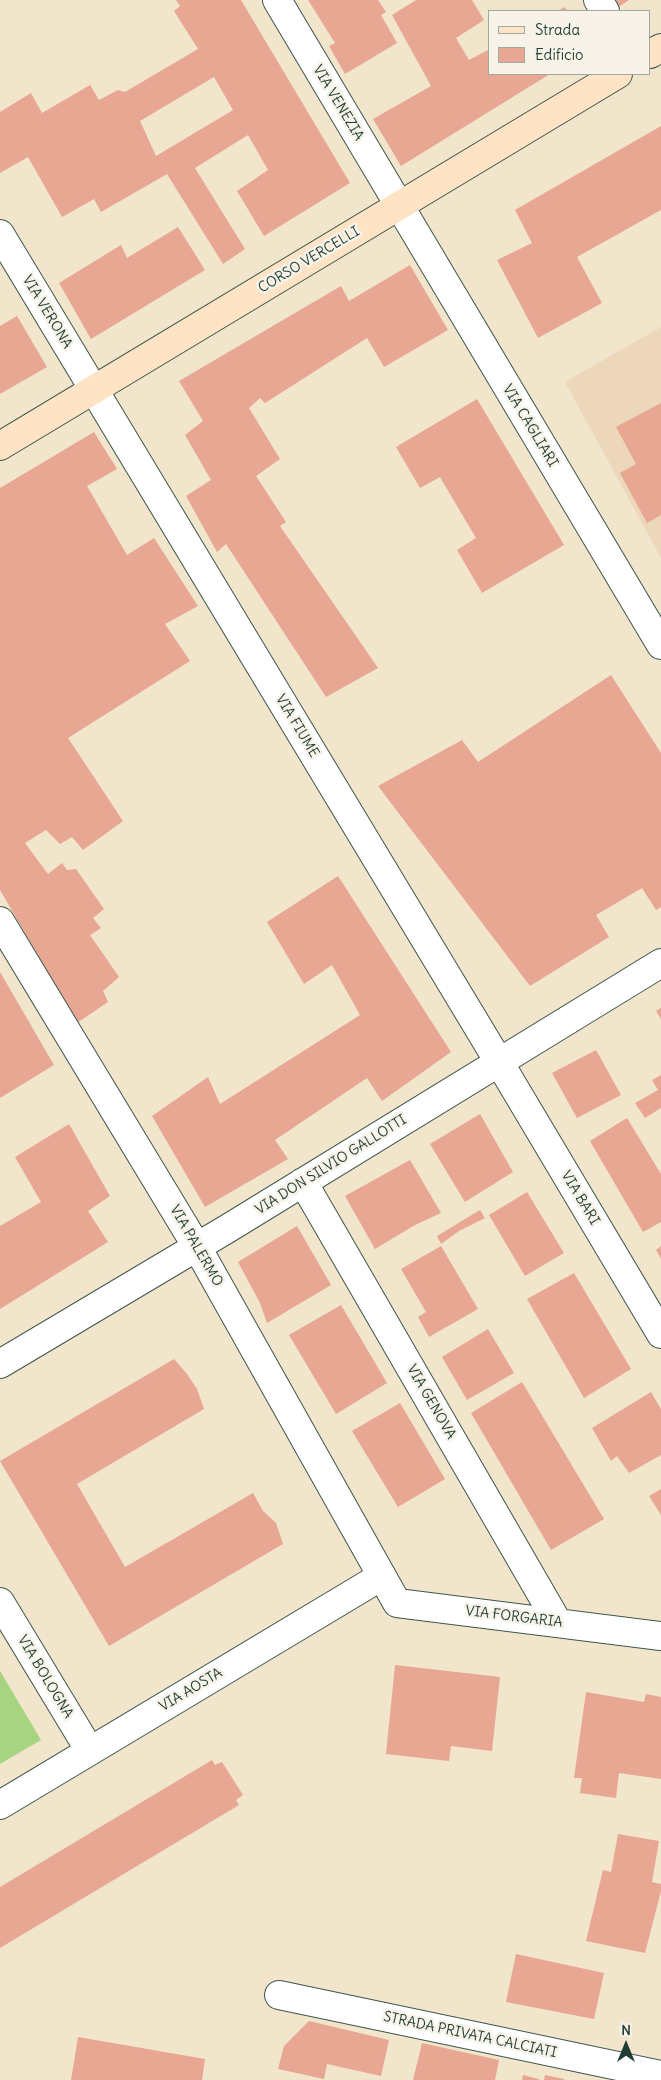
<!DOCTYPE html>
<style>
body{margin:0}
#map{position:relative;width:661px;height:2080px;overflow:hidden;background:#f1e5cc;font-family:Delius,sans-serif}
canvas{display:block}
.legend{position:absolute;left:488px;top:10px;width:162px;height:65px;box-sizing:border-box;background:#f7f3e8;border:1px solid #a1aaa0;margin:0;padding:6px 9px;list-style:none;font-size:15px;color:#1f3d34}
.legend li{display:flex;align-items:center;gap:10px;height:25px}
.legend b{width:25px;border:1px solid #a1aaa0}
.north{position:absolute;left:601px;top:2020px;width:50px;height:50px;-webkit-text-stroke:4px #f7f3e8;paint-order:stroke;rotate:0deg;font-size:14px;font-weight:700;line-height:20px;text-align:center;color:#1f3d34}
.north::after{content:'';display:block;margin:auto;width:18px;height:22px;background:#1f3d34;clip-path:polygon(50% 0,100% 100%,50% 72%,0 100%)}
</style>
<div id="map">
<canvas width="661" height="2080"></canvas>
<ul class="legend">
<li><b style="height:6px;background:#fee4c5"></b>Strada</li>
<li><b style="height:14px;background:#e8a792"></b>Edificio</li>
</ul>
<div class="north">N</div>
</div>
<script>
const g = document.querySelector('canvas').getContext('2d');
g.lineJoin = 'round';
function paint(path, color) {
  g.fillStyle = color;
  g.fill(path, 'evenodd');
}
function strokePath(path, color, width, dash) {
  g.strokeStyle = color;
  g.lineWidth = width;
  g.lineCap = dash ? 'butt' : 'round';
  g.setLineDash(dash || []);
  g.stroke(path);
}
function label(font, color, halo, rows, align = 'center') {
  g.font = font + ' Delius,sans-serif';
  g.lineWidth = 5;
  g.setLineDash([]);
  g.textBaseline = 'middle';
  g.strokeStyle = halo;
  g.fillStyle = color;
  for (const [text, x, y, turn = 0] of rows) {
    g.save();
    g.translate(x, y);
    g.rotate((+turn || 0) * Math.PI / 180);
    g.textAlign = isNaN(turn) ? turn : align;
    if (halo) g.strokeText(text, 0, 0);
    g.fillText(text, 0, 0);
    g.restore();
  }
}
paint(new Path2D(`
 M661,327V558L565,382Z`), '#edd7bb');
paint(new Path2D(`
 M0,1671L41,1740L0,1764Z`), '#a6d481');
paint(new Path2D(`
 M176,0H241L350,183L264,236L237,191L268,170L248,135L195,168L245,249L223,264L167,174L101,212L94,199L62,217L28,157L0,173V112L31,93L42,113L90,85L99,100L118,90L125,92L198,49L174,11L180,6ZM214,77L233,110L156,156L140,121Z
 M308,0H378L386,12L381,15L397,43L345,74L329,46L335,43Z
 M416,0H472L484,20L456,38L469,60L490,49V74H550L401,166L373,119L431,86L392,15Z
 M608,0H629L614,10Z
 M565,7L567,11H557Z
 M661,126V210L577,257L602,303L538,338L497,260L532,243L515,210Z
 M178,227L205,270L91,339L59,283L121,245L127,258Z
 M410,265L448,330L384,367L367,338L265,403L260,398L249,408L280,459L256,476L286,522L280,526L378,668L326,697L226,544L217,552L186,496L211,480L185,435L203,421L179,381L341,286L349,301Z
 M17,316L47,367L0,394V326Z
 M477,399L564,545L482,593L457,550L476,538L440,477L420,488L396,447Z
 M661,403V515L647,523L620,473L636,464L616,427Z
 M94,432L117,469L87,486L127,555L154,538L198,606L165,624L190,661L68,738L123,821L83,850L72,837L60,844L46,830L25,843L48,874L62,863L67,870L76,869L104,909L93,918L101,928L90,935L119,977L103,991L108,1002L77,1023L0,890V488Z
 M611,675L661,753V907L656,910L642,888L596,915L609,937L530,986L378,786L462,740L478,762Z
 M338,876L451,1052L382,1101L367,1078L275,1140L288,1159L205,1207L152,1116L208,1077L220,1104L360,1015L332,965L304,984L267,922Z
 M0,972L54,1065L0,1098Z
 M661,1008V1019L656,1011Z
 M596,1050L621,1095L577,1118L552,1073Z
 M661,1075V1108L645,1118L635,1103L658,1090L652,1080Z
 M480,1114L513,1172L465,1202L430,1144Z
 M627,1118L661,1174V1222L643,1232L590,1141Z
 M69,1124L110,1196L88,1211L108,1242L0,1309V1226L41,1202L15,1157Z
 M410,1160L441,1213L415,1225L375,1249L345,1196Z
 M527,1192L564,1253L525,1276L489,1215Z
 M480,1210L485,1218L459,1231L441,1244L437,1236Z
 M297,1226L331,1285L267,1323L260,1303L238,1262Z
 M441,1246L478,1309L429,1337L418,1317L426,1312L401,1269Z
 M661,1246V1259L656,1250Z
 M574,1273L631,1369L584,1398L527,1299Z
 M341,1305L387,1383L336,1414L289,1335Z
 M488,1329L514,1373L467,1400L442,1357Z
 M174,1359L187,1374L197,1389L204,1409L77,1484L125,1567L253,1493L263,1511L276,1523L283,1544L109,1646L0,1461Z
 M522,1382L604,1519L551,1550L471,1413Z
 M651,1392L661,1409V1455L629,1473L617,1456L611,1461L592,1428Z
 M400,1403L445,1479L398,1507L352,1431Z
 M661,1489V1515L649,1496Z
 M395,1665L500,1677L492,1751L451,1746L449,1761L386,1754Z
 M586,1692L644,1702L646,1694L661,1697V1779L619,1773L616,1798L580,1793L582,1778H574Z
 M212,1760L215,1765L222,1762L243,1795L236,1800L239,1805L0,1948V1887Z
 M618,1834L659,1841L652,1882L661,1884V1891L645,1953L586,1941L603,1870L611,1872Z
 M516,1954L604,1973L594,2019L506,2002Z
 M309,2021L389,2040L381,2076L327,2064L324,2079L278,2069L284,2046Z
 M78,2037L205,2059L202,2080H71Z
 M422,2043L499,2060L495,2080H413Z
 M523,2075L539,2079V2080H522Z
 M545,2075L564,2079V2080H544Z`), '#e8a792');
const minor = new Path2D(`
 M277,0L661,645
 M598,0L605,11
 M0,234L499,1062L661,1334
 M0,921L197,1247L397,1603L661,1636
 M303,1182L558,1623
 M0,1364L227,1229L661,963
 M0,1602L90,1751
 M0,1805L382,1576
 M279,1995L661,2075`);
const secondary = new Path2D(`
 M650,54L661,48
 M0,446L618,74`);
strokePath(minor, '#3e564b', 30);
strokePath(secondary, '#3e564b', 30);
strokePath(minor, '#fff', 28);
strokePath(secondary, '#fee4c5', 28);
label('14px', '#1f3d34', '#f7f3e8', [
 ["VIA VENEZIA",338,103,59],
 ["CORSO VERCELLI",309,260,-31],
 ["VIA VERONA",47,312,59],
 ["VIA CAGLIARI",530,426,59],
 ["VIA FIUME",297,726,59],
 ["VIA DON SILVIO GALLOTTI",331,1165,-32],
 ["VIA BARI",580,1198,59],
 ["VIA PALERMO",196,1246,60],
 ["VIA GENOVA",431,1402,60],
 ["VIA FORGARIA",514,1617,7],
 ["VIA BOLOGNA",45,1677,59],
 ["VIA AOSTA",191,1690,-31],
 ["STRADA PRIVATA CALCIATI",470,2035,12]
]);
</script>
